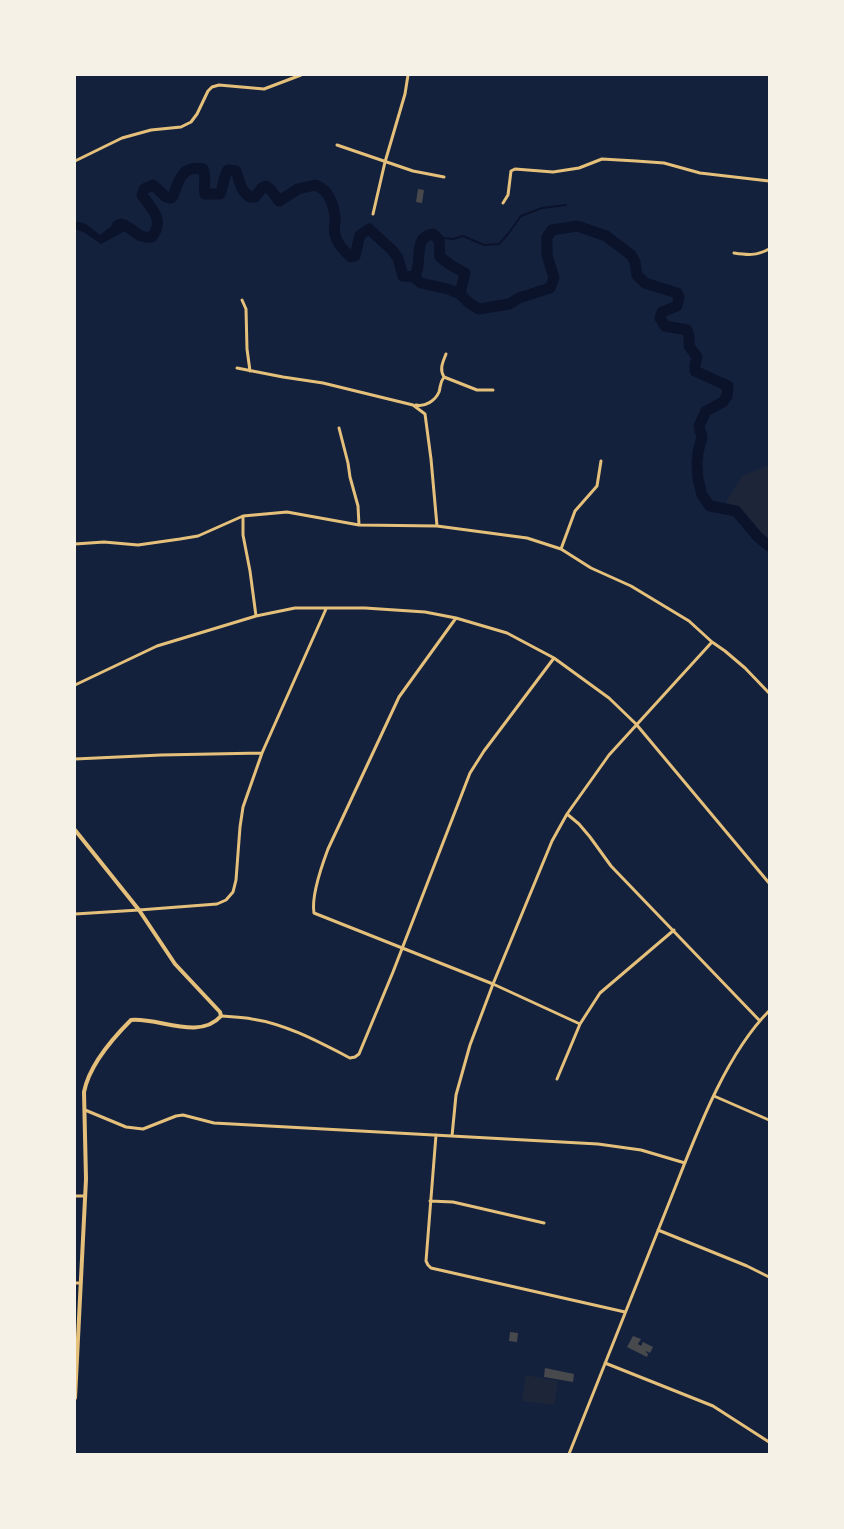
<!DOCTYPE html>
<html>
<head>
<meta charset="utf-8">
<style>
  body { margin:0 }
  #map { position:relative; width:844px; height:1529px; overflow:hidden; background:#14213d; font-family:"DejaVu Sans",sans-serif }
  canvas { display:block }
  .frame { position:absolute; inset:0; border:76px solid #f6f1e7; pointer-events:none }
</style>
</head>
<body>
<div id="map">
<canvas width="844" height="1529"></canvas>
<div class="frame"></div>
</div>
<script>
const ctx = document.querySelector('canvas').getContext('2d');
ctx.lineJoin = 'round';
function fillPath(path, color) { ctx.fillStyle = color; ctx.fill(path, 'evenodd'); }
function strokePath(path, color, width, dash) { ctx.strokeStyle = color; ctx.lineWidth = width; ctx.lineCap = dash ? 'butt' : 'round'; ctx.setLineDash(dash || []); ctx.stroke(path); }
fillPath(new Path2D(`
  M769,465V553L726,502L742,476Z
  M526,1375L558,1381L554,1405L522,1401Z`), '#1d2539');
fillPath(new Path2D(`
  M127,220L131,226L130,234L125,231L101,244L85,233L75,229V221L86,224L100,235L114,224Z`), '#0b132b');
strokePath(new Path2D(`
  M439,240L444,238L453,239L463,236L484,245L499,244L508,234L521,216L542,208L566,205`), '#0b132b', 2);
strokePath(new Path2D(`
  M117,226L121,224C135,228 136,239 152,237C165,220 152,209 142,195L144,189L153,185L166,197L171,198L173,196C179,180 182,165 203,169C207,176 203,186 205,194H220C224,186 223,177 228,170L236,171C240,181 240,191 250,197H255L262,188L266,186L271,190L279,201L298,189L315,185C328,189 333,203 335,216C336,222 333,229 335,235C337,243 345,252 351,257L355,256L360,235L369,229L392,250L398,258L403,276L414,277C424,264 411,237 433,234L439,240L440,257L452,266L465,273L460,294L469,303L479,309L509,304L519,298L550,288L554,278L547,255V237L552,230L577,226L606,236L631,255L635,262L637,275L645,283L677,293L679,297L677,306L662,312L660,318L665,326L687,330L689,336V346L697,357L695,365V371L728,386L727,396L723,402L706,411L699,426L702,437L698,452L697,464L698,479L702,495L710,506L736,511L758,537L769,546
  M414,277L421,283L448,289L460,294`), '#0b132b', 11);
fillPath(new Path2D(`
  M418,189L424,190L422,203L416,202Z
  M510,1332L518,1333L517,1342L509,1341Z
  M633,1336L641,1339L638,1344L641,1346L643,1342L653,1347L650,1353L646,1351V1352L648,1354L647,1357L627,1347Z
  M545,1368L574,1374L573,1382L544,1377Z`), '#48494c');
strokePath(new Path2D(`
  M337,145L413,171L444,177
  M75,161L122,138L151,130L181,127L191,122L197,114L208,91L212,87L219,85L264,89L301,75
  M503,203L508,195L511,171L515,169L553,172L579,168L602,159L636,161L664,163L700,173L769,181
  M373,214L385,162L405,94L408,75
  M734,253C747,255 757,256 769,249
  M242,300L246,309L247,349L250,371
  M237,368L283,377L323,383L413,405L425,414L431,459L437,526
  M444,377L477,390H493
  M416,405C425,407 435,401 439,392C441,386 439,384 444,377C439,369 443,362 446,354
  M339,428L348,463L350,477L358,506L359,525
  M75,544L104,542L138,545L180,539L198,536L243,516
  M561,549L575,511L597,486L601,461
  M256,616L250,571L243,535V516L287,512L359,525L437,526L527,538L561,549L591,568L631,586L689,621L712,642L725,651L745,668L769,693
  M456,618L399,697L328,849C322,865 311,896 314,913L493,984L580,1024
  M75,685L157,646L256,616L295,608H365L425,612L456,618L507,633L554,658L609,698L636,724L769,883
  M75,759L161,755L262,753
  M567,814L579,824L590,837L611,866L759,1020
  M75,914L139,910L217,904L226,900L233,892L236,880L240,827L243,807L262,753L326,609
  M221,1016C231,1017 242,1017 252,1019C286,1024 319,1042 350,1058L355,1057L359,1054L393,972L470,773L484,751L554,658
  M557,1079L580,1024L600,993L674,930
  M714,1096L769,1120
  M85,1110L126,1127L143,1129L176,1116L183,1115L214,1123L598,1144L641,1150L685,1163
  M436,1135L426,1261L428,1265L431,1268L625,1312
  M452,1136L456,1095L470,1045L493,984L552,841L567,814L609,755L712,642
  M75,1196H85
  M430,1201L453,1202L544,1223
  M658,1230L747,1266L769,1277
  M75,1283H80
  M605,1363L713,1406L769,1442
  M569,1454C601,1372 634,1290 667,1208C692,1146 722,1058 769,1011`), '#e5c07b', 3);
strokePath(new Path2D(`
  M75,830L139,910L175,964L220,1012L221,1016C199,1041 158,1017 131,1020C113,1038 89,1066 84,1092L86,1179L75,1398`), '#e5c07b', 4);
</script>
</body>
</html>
